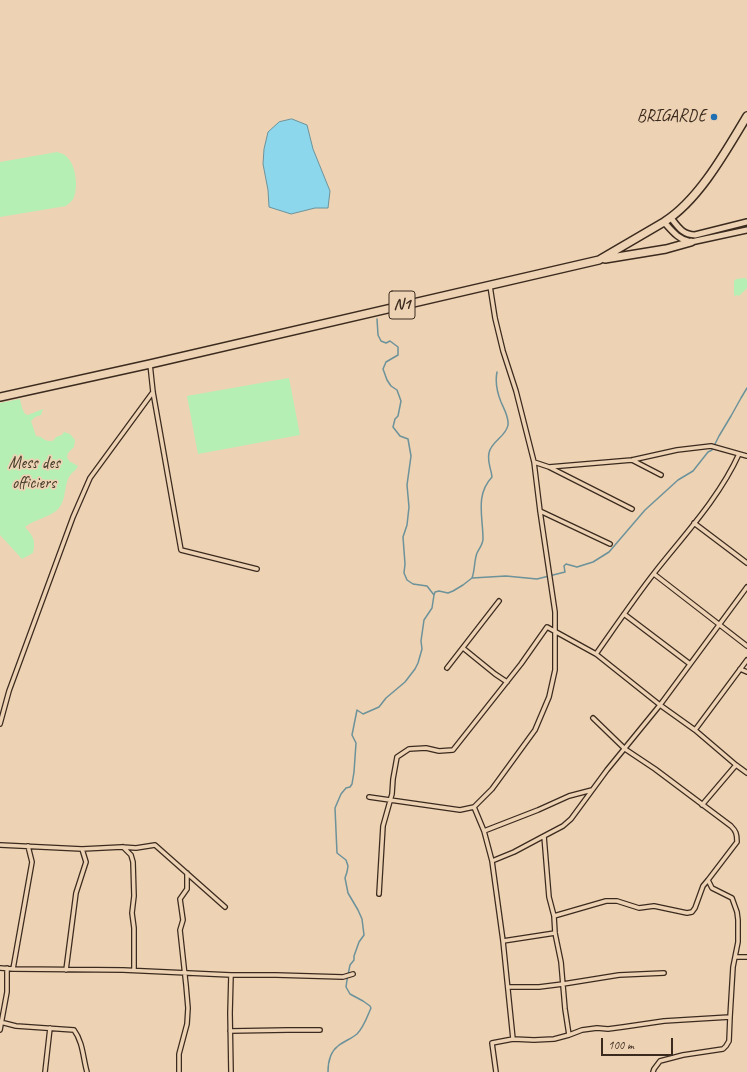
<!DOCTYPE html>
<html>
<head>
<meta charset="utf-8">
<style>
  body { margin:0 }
  #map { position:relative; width:747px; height:1072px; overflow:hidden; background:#edd2b4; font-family:Caveat,sans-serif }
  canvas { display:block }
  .scale { position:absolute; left:601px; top:1038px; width:72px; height:18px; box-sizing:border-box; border:2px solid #3b2a1e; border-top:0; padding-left:5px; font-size:12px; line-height:14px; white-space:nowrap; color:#3b2a1e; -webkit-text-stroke:3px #edd2b4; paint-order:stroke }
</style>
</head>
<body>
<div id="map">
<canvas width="747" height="1072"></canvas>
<div class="scale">100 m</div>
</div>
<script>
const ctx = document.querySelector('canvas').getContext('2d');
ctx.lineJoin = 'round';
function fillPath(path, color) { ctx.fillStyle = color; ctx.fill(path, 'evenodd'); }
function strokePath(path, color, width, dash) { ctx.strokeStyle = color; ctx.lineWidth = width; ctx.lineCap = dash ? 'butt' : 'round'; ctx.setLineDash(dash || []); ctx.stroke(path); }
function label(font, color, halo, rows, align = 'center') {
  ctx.font = font + ' Caveat,sans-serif'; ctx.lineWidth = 3.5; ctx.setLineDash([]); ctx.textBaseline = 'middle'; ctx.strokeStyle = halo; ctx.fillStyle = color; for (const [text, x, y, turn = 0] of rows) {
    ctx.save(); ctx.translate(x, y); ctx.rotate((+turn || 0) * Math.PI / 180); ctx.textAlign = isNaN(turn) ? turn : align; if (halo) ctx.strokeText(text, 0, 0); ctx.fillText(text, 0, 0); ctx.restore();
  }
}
fillPath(new Path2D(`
  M57,152C59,153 61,153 63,154C75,160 79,185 74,197C73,201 69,203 66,206L0,217V162Z
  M747,225V227C736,230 698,242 689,240C684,239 678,234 676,231L677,230C682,235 685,237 693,238Z
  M745,278L747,280V288L739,296L737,295L734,296V281L736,279Z
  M289,378L300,435L198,454L187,396Z
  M20,399L22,408L25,414L28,415L43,409L41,415L35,417L31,421L36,436L41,437L45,440L48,441H53L56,437L62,435L64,432L70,434L75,440L74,447L68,453L67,457L69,461L78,466C76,471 70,473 68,479C64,489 66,503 56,511C46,518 34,520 25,527C33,536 36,540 33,553L22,559L0,535V403Z`), '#b5efb3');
const water = new Path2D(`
  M292,119L307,125L313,149L330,191L328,208H315L291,214L269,207L268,190L263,164L264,149L268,132L279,122Z`);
fillPath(water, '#8cd7ec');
strokePath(water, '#6c929a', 1);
strokePath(new Path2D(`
  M472,578C475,570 474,561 477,553C479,549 483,544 483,539C483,517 475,495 492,477C491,467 487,463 489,453C491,441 506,437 508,425C509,417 504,409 501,402C497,392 495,382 497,372
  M434,595L435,592L439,591L448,593L453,591L463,585L472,578L506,576L537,579L565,572L564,566L566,564L577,567L593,562L609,552L645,510L678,480L693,471L708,452L712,450L719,436L731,416L741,398L747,388
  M328,1072C328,1063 330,1052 338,1046C344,1041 351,1039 357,1034C364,1027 367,1017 371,1008L370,1006L363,1001L350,994L346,987L347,980L350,965L354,960V956L359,942L364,935L362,919L358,910L348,893L345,878L347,872L348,866L346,860L337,853L335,808L341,794L346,788L350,787L352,784L354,772L356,743L352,735L357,710L363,714L379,707L386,698L405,682L415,669L418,663L422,649L421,641L424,620L432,608L434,595L427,586L413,584L407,580L404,573L405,564L403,537L407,525L409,507L407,485L411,456L408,439L400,436L393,427L395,419L398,416L401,401L397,390L391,386L387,380L383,369L386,362L398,355V347L390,341L386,343L381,341L378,335L377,319`), '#6c929a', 1.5);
const street = new Path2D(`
  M150,364L153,392L181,550L257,569
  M632,460L661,475
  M534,462L549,467L632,509
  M549,467L632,460L677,450L711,446L747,456
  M540,511L610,544
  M694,523L747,563
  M654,574L747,646
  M624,614L690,664
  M463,648L495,674L507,682
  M596,654C615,627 634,599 655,572C685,534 719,498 739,454
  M747,660L695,730L736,765L747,773
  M447,668L499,601
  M740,669L747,672
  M0,724L9,691L73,517L90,478L153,392
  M369,797L460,810L474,807L492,789L535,730L549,697L555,670V612L540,511L534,462L516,391L503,351L495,318L490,286
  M702,805L736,765
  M474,807L484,831L492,861L503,941L513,1039
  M484,831L538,810L569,796L592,790
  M544,836L549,897L554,916L555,933L561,962L565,1009L569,1035
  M0,845L82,849L122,847L136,848L155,845L225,907
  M123,847L131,855L133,862L134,896L132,913L134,928V970
  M492,861L514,852L544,836L563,826L571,819L607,770L660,705L747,587
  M379,894L383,826L392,794L393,779L397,757L409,749L426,748L439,751L453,750L521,664L547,627L596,654L660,705L695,730
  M554,916L606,901H617L639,908L654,906L687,913L692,912L695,908L703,886L708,880L737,842C737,834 736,831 731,826L655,769L625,749L593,718
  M503,941L555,933
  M736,957H747
  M0,968L13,969L123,970L231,975H276L343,977L353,974
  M13,969L32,862L28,846
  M66,970L76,893L86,862L82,849
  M508,987H539L563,984L619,975L664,973
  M0,1022L16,1026L74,1030C83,1042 83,1058 87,1072
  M0,1030L7,992V968
  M230,1031L288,1030H320
  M45,1072L50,1028
  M179,1072V1054L187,1024L188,1008L186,985L180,930L183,920L180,899L187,889V873
  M231,1072L230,1013L231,975
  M496,1072L492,1043L513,1039L534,1040L554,1039L569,1035L582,1030L597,1028L608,1029L623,1027L664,1021L730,1017
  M653,1072L654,1069L660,1061L683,1055L723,1049L726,1046L729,1041L730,1017L733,967L738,942V920L737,912L732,898L712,888L708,880`);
const secondary = new Path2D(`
  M671,218C678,227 683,235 695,235L747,222
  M664,222C673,232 678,239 691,242L747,230`);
const highway = new Path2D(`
  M605,259L666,249L691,242
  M0,397L150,364L599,260L664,222C699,200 726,151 747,116`);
strokePath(street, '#3b2a1e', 6);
strokePath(secondary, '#3b2a1e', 8);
strokePath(highway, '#3b2a1e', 10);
strokePath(street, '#edd2b4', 3.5);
strokePath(secondary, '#edd2b4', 5);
strokePath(highway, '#edd2b4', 7);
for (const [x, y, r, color] of [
  [714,117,4,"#1f6fb2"]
]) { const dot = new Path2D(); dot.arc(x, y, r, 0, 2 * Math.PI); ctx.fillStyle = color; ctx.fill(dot); strokePath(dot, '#edd2b4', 1.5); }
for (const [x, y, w] of [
  [402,305,26]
]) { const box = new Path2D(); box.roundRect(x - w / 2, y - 14, w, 28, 3); ctx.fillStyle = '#edd2b4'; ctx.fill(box); strokePath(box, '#3b2a1e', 1); }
label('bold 16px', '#3b2a1e', null, [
  ["N1",402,305]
]);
label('17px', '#3b2a1e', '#edd2b4', [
  ["BRIGARDE",706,117]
], 'right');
label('17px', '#473e2d', '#edd2b4', [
  ["Mess des",34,464],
  ["officiers",34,484]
]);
</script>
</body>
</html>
